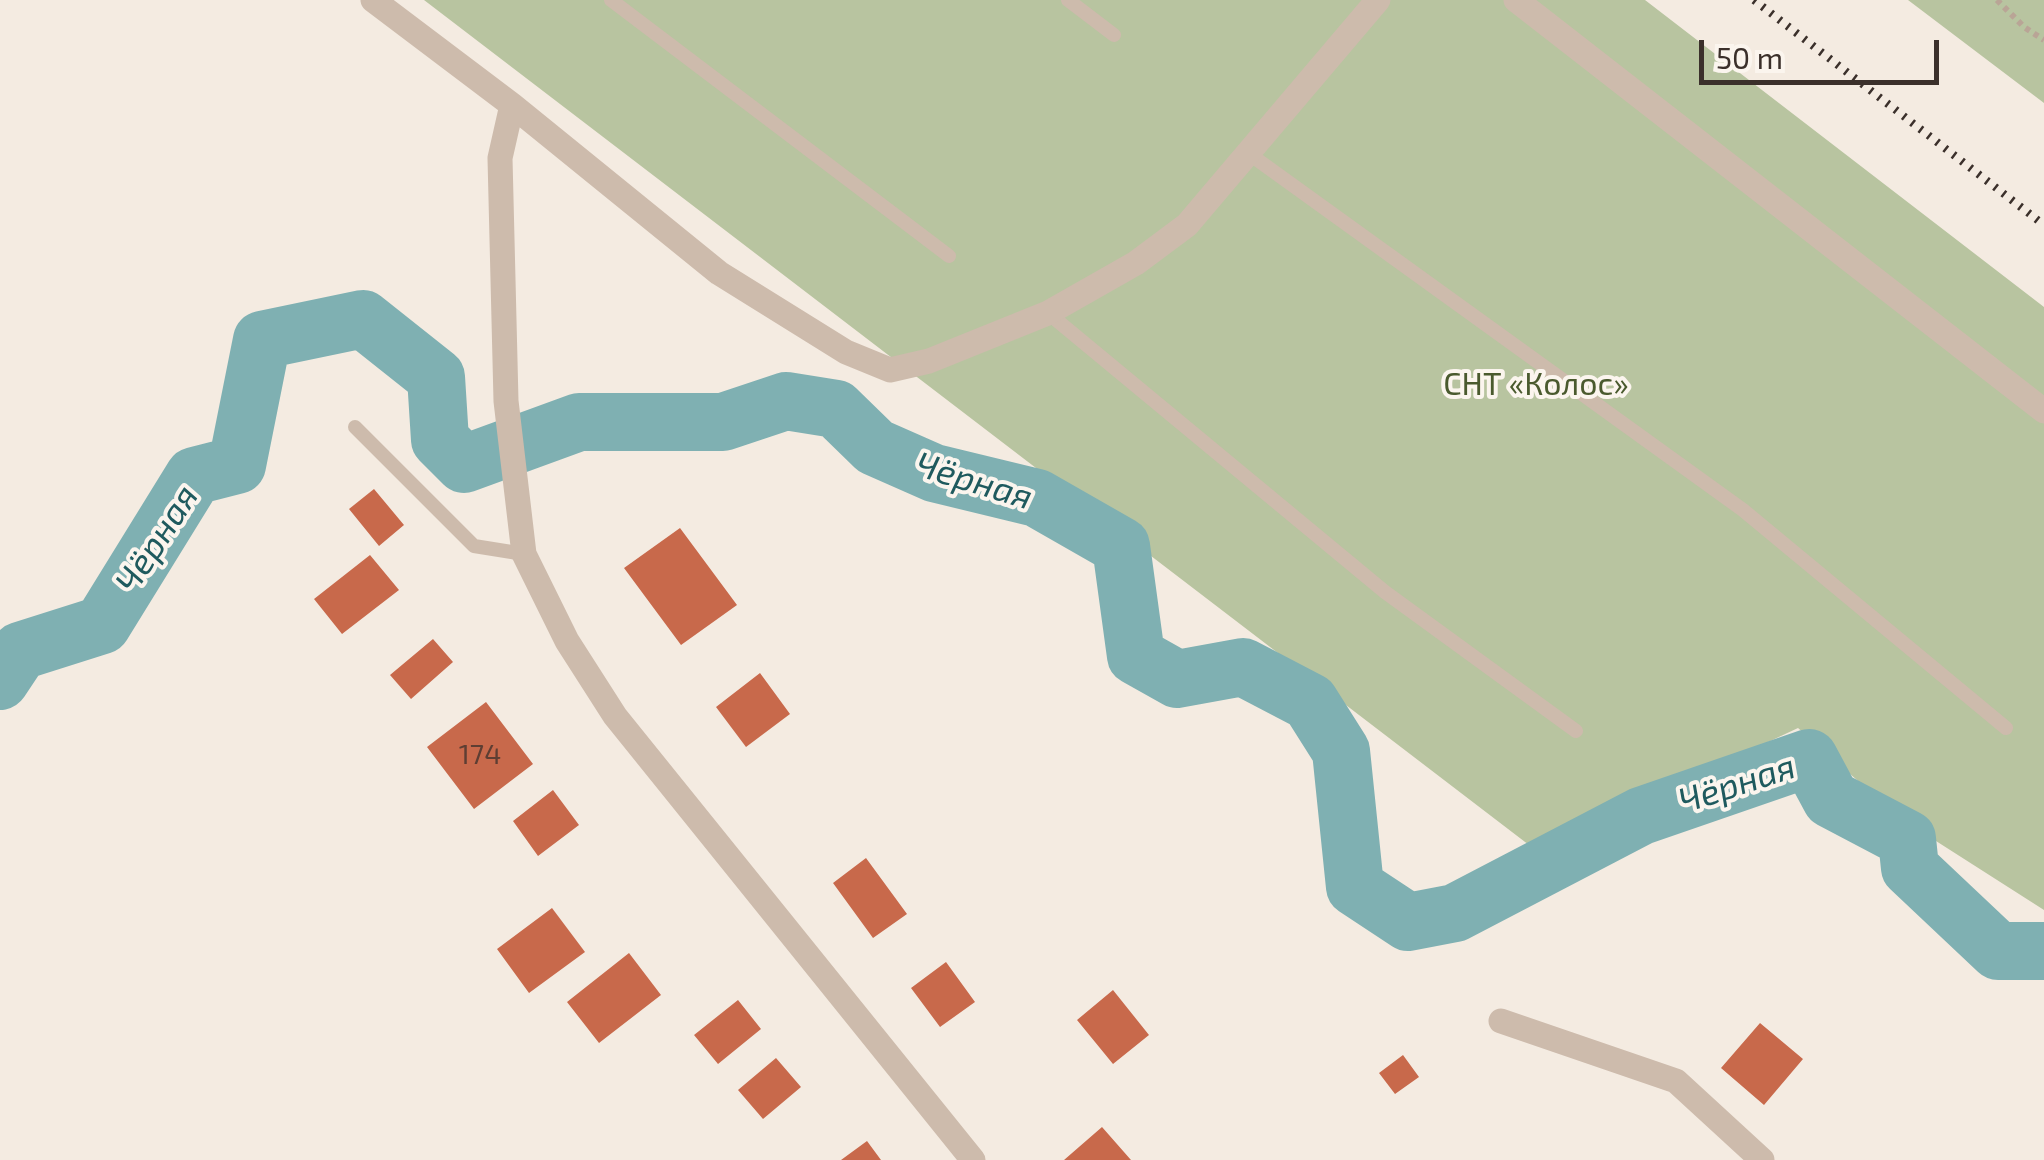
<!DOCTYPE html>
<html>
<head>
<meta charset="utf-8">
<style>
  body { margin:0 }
  #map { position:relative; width:2044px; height:1160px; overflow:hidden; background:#f4ebe1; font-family:"Exo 2",sans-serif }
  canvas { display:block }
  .scale { position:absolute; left:1699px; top:40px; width:240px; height:45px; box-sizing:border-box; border:5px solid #3b302b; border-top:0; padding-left:12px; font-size:30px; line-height:35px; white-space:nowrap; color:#3b302b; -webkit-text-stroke:8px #fbf5ee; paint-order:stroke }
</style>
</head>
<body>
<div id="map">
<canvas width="2044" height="1160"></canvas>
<div class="scale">50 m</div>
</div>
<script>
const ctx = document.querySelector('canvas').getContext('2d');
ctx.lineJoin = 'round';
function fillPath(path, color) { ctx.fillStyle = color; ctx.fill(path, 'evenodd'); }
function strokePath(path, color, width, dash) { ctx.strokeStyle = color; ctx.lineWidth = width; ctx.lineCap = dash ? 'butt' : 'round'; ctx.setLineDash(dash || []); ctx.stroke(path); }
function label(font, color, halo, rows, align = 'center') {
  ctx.font = font + ' "Exo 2",sans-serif'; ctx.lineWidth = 8; ctx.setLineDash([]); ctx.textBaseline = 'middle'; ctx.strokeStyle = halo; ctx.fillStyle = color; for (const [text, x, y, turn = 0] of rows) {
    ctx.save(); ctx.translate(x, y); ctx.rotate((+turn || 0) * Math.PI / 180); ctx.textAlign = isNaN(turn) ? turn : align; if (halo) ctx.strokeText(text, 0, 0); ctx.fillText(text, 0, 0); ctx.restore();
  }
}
fillPath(new Path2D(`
  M424,0H1645L2044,307V910L1900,818L1798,728L1604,819L1529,845Z
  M1908,0H2044V103Z`), '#b8c4a0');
strokePath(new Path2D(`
  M0,681L20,651L102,625L194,476L237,465L262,340L363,319L436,377L440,440L464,464L579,422H723L786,401L836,409L875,447L934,473L1037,498L1121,546L1136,656L1177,679L1243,667L1310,702L1341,751L1355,887L1408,922L1455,913L1641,816L1809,758L1831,799L1907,839L1910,868L1998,951H2044`), '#7fb0b2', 58);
fillPath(new Path2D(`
  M374,489L404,525L379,546L349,509Z
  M680,528L737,605L681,645L624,568Z
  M370,555L399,590L342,634L314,599Z
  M433,639L453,662L411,699L390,675Z
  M760,673L790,714L746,747L716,707Z
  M486,702L533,764L474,809L427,747Z
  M553,790L579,825L538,856L513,821Z
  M866,858L907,914L873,938L833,883Z
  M552,908L585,952L529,993L497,949Z
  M629,953L661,995L599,1043L567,1002Z
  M946,962L975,1002L940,1027L911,988Z
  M1113,990L1149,1035L1113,1064L1077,1020Z
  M738,1000L761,1029L718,1064L694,1035Z
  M1760,1023L1803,1059L1764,1105L1721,1068Z
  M1403,1055L1419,1077L1395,1094L1379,1073Z
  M776,1058L801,1087L763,1119L738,1090Z
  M1102,1127L1131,1160H1064Z
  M867,1141L881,1160H841Z`), '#c8694b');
strokePath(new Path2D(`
  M1997,0L2024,27L2044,40`), '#b9a596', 6, [5, 5]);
strokePath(new Path2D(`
  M611,0L949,256
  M1068,0L1114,35
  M1248,153L1743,510L2006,728
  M1048,313L1385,592L1576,731
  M355,427L474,546L524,554`), '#cdbbac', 14);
strokePath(new Path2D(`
  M373,0L512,105L500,158L506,401L524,554L567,641L615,716L973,1160
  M1516,0L2044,411
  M512,105L719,273L846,352L890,370L929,361L1048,313L1136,263L1187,225L1378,0
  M1501,1021L1676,1081L1762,1160`), '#cdbbac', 25);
strokePath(new Path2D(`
  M1754,0L2044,225`), '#3b302b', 8, [2.5, 8]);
label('28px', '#5e3e33', null, [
  ["174",480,755]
]);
label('32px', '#4a5a2e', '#fbf5ee', [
  ["СНТ «Колос»",1536,384]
]);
label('italic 35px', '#1f5a5e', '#fbf5ee', [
  ["Чёрная",974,481,17],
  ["Чёрная",157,539,-57],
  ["Чёрная",1737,784,-18]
]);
</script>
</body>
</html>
